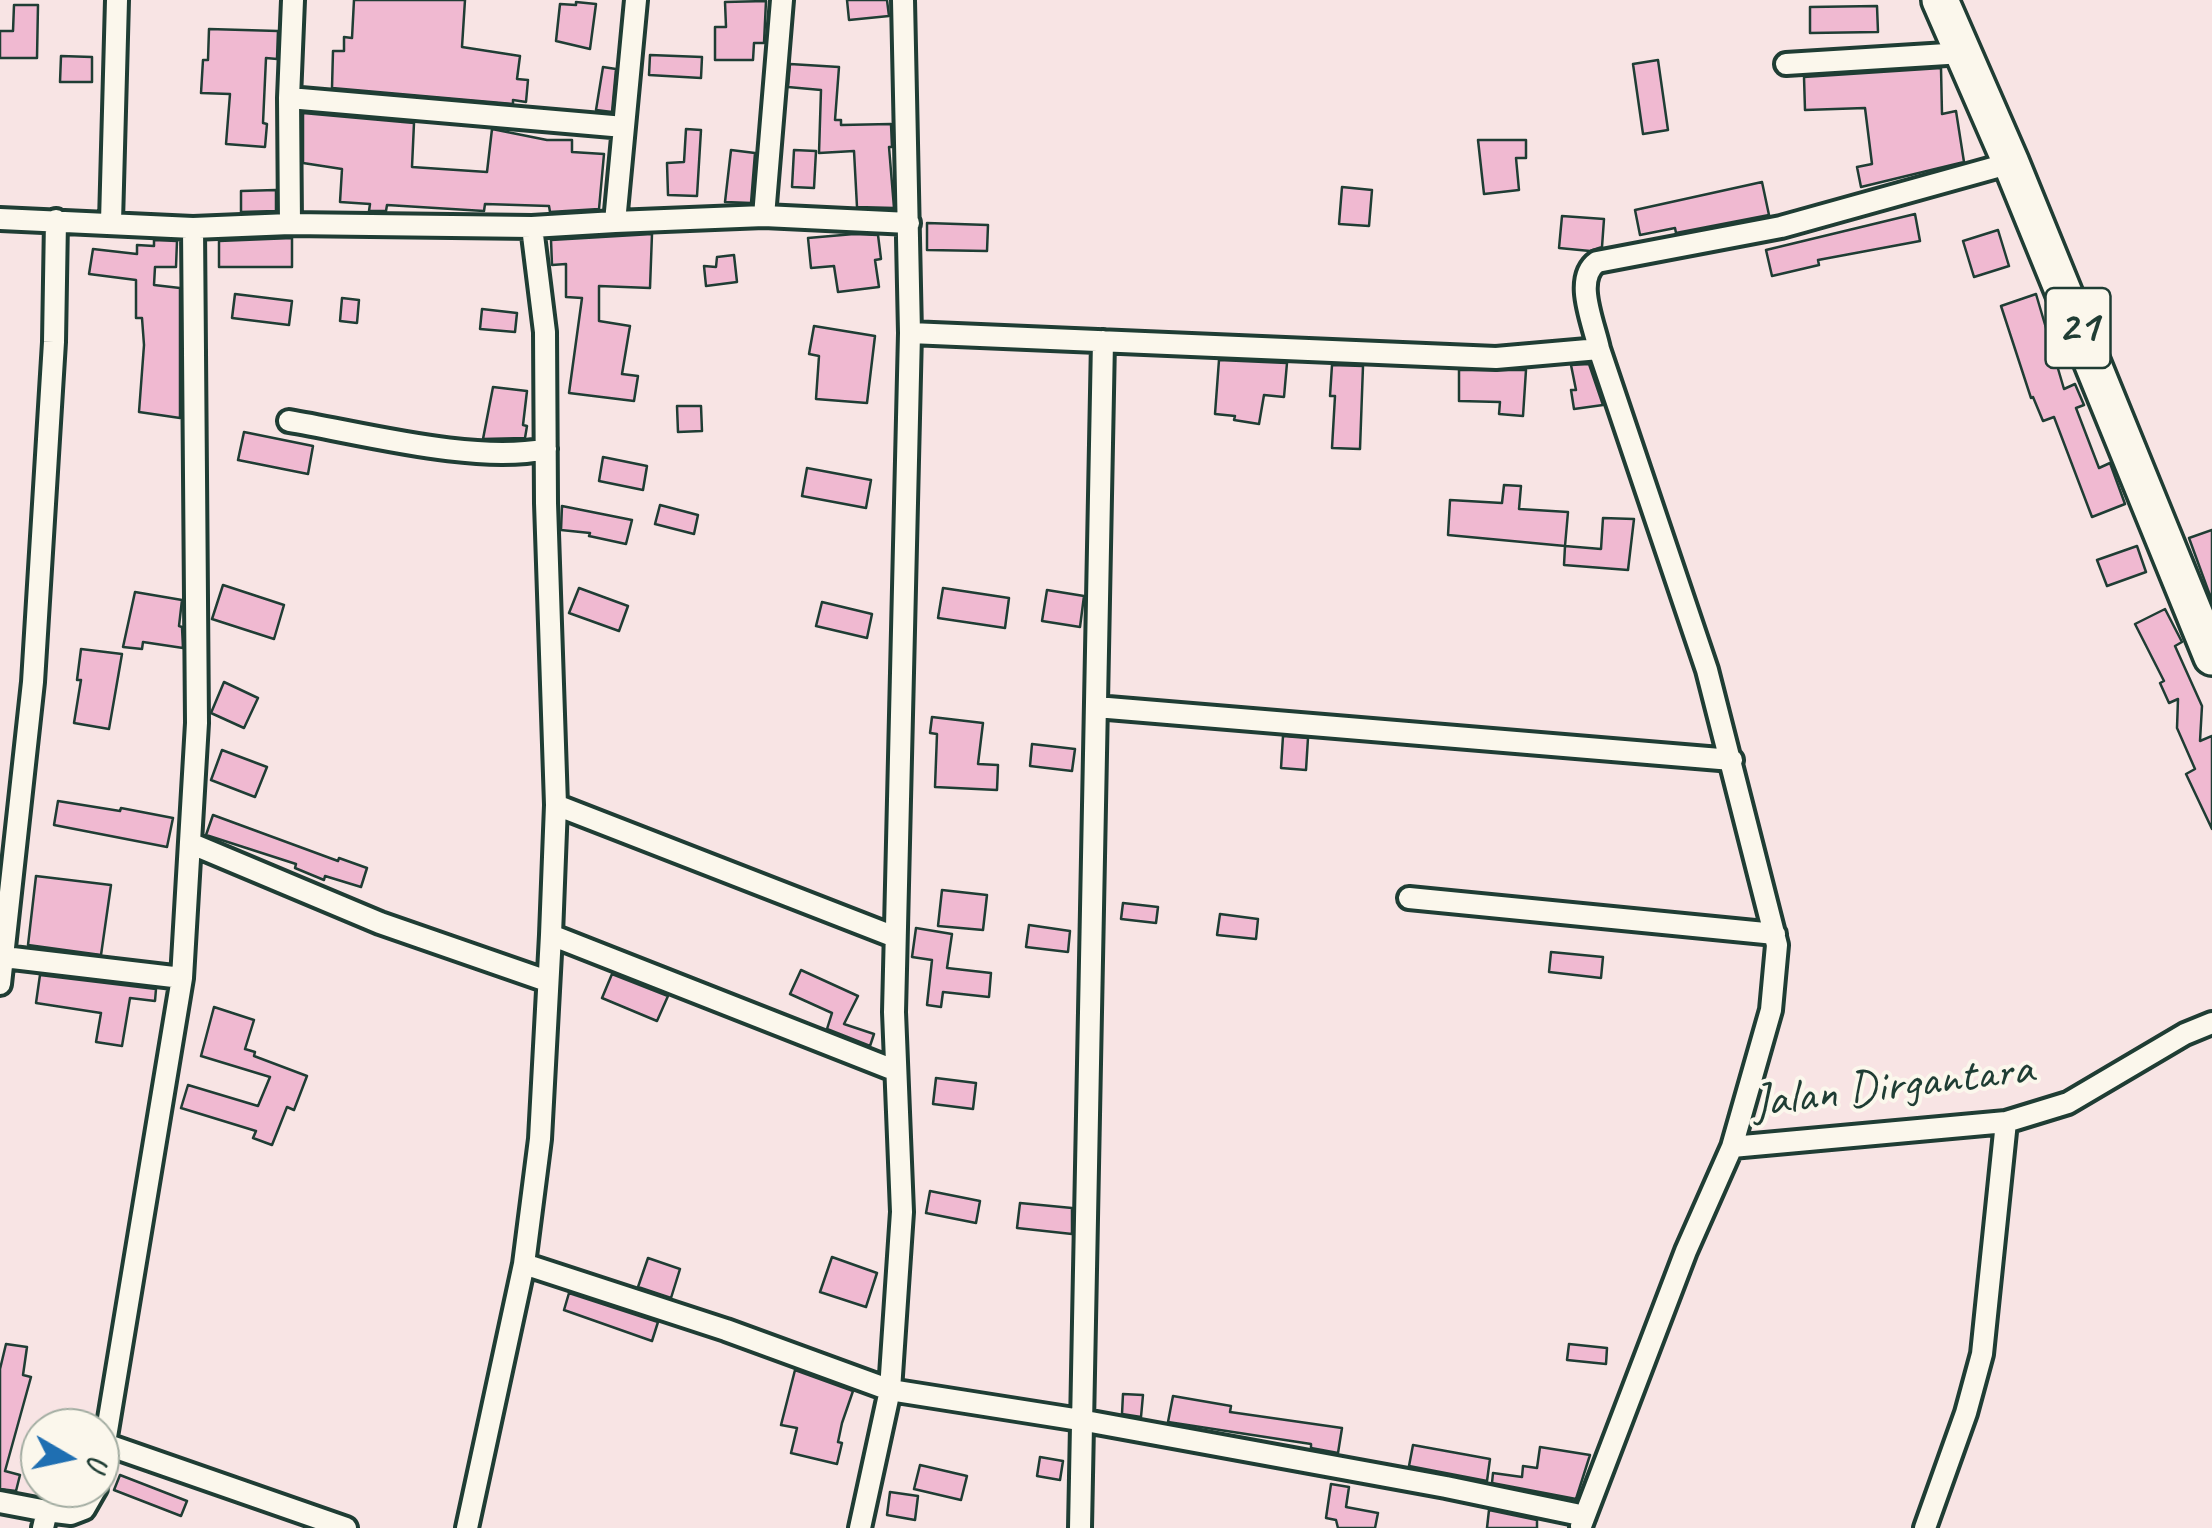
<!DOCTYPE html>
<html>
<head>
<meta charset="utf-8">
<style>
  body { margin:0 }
  #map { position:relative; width:2212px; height:1528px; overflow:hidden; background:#f8e4e4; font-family:Caveat,sans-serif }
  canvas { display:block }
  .north { position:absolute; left:20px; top:1408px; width:100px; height:100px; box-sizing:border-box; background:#fbf7ec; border:2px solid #a3ada2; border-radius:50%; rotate:99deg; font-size:28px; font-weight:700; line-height:40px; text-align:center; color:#1f3d34 }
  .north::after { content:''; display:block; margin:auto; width:35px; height:45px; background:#1f6fb2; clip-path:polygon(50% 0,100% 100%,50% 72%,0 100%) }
</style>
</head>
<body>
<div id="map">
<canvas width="2212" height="1528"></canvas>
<div class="north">U</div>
</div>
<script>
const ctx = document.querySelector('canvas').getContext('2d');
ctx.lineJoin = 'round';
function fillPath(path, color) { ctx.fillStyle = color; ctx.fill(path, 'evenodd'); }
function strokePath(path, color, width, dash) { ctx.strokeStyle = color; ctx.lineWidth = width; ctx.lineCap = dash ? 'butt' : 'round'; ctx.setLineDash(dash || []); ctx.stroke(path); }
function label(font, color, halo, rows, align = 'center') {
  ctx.font = font + ' Caveat,sans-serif'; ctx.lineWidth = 8; ctx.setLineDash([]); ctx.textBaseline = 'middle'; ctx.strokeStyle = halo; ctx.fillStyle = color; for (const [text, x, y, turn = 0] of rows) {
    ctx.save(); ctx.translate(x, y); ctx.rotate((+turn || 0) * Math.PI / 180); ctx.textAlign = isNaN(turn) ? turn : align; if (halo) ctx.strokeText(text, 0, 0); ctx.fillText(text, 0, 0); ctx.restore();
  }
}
const building = new Path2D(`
  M354,0H465L462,47L520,56L517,79L528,80L526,102L513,100V104L332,88L333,51H344V37L352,38Z
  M847,0H887L889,16L849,20Z
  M766,1L764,43H754L753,60H715V27H726L725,2Z
  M576,2L596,4L590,49L556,41L560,4L576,5Z
  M14,5H38L37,58H0V31H13Z
  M1877,6L1878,32L1810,33V7Z
  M209,29L278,31L277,59L266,58L263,123L267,124L265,147L226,144L230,94L201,93L203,60H208Z
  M650,55L702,57L701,78L649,75Z
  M61,56L92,57V82H60Z
  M1658,60L1668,130L1643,134L1633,64Z
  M790,64L839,67L835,120H841V125L891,124L892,147H889L894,208L857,207L854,151L819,153L821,90L788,87Z
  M603,67L616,69L612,112L596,110Z
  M1941,68L1942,114L1956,111L1964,162L1861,187L1857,167L1872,164L1865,108L1805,110L1804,77Z
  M303,113L414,123L412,167L487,172L492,129L547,140H572V152L604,154L599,209L550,212L549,206L485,204L484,211L387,205L386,211H369L370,204L340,202L342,169L303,163Z
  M686,129L701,130L697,196L668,195L667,163L684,162Z
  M1478,140H1526V158H1516L1519,190L1484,194Z
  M731,150L755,153L751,203L725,202Z
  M794,150L816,151L814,188L792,187Z
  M1762,182L1769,215L1676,233L1675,228L1640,235L1635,210Z
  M1342,187L1372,190L1369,226L1339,224Z
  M276,190V211L241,212V191Z
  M1915,214L1920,241L1818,260L1819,265L1772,276L1766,250Z
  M1562,216L1604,219L1602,247L1590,251L1559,248Z
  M927,223L988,225L987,251L927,250Z
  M1998,230L2009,266L1974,277L1963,241Z
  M652,234L650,288L599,286V321L630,326L622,374L638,376L634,401L569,393L582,298L566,297V264L552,265L551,240Z
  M854,234L878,235L881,259L875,260L879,287L838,292L834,266L811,268L808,238Z
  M292,238V267H219V241Z
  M154,240L177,241L176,267H155L154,285L180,288V418L139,412L144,345L142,318H136V280L89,274L93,249L137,254V245L154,246Z
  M734,255L737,282L706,286L704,266L716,267L717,257Z
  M235,294L292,301L289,325L232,318Z
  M2036,294L2064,389L2075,384L2084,405L2076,408L2099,468L2110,463L2125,504L2092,517L2054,417L2043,421L2033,397L2031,398L2001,306Z
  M342,298L359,300L357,323L340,321Z
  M482,309L517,313L515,332L480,329Z
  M814,326L875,336L867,403L816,399L819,356L809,354Z
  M1219,360L1287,363L1284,397L1264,395L1259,424L1234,420L1235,416L1215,414Z
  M1589,364L1603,405L1574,409L1571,390H1576L1571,365Z
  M1332,365L1363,366L1360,449L1332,448L1335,396H1330Z
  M1459,370H1526L1523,416L1499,414L1500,402L1459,401Z
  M493,387L527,391L523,425L527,426L525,438L483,439Z
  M677,406H701L702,431L678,432Z
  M244,432L313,446L308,474L238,460Z
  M603,457L647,466L643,490L599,481Z
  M807,468L871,480L866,508L802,496Z
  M1504,485L1521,486L1519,509L1568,512L1565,546L1448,535L1450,500L1502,503Z
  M660,505L698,515L694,534L655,524Z
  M562,506L632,520L626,544L589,536L590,533L561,530Z
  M1603,518L1634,519L1628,570L1564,565L1565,546L1601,549Z
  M2212,530V601L2189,538Z
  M2137,546L2146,572L2107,586L2097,560Z
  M223,585L284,605L274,639L212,619Z
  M579,588L628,606L619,631L569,613Z
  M943,588L1009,598L1005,628L938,618Z
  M1047,590L1084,596L1080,627L1042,621Z
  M135,592L182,600L179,626L182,627L183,648L143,642L142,649L123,647Z
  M822,602L872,614L867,638L816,626Z
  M2165,609L2182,642L2175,646L2202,706L2200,741L2212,736V829L2186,774L2195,769L2177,728L2178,699L2169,703L2160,683L2164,681L2135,624Z
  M81,649L122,654L109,729L74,723L81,680H77Z
  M224,682L258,698L244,728L211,713Z
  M932,717L983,723L978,764L998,765L997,790L935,787L937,734L930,733Z
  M1283,736L1308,738L1306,770L1281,768Z
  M1032,744L1075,749L1072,771L1030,766Z
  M222,750L267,767L255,797L211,780Z
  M58,801L120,811L121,808L173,818L167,847L54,825Z
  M213,815L338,861L339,858L367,868L361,887L325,876L324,880L295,868L296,864L206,835Z
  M36,876L111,885L101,955L28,945Z
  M942,890L987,895L983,930L938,926Z
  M1123,903L1158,907L1156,923L1121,919Z
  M1220,914L1258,919L1256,939L1217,935Z
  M1029,925L1070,931L1068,952L1026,947Z
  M916,928L952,934L947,968L991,973L989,997L943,992L941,1007L927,1005L932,960L912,957Z
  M1551,952L1603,957L1601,978L1549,972Z
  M801,970L858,996L844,1024L874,1034L870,1046L827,1029L832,1013L790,994Z
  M612,974L668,996L657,1021L602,998Z
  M40,975L156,989L155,1001L130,998L122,1046L96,1042L101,1013L36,1003Z
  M214,1007L254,1020L245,1049L255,1052L254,1056L307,1076L294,1110L287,1107L272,1145L253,1138L256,1131L181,1108L188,1085L258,1106L270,1077L201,1056Z
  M936,1078L976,1083L973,1109L933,1104Z
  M930,1191L980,1201L976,1223L926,1213Z
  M1020,1203L1072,1208V1234L1017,1228Z
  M832,1257L877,1273L866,1307L820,1292Z
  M648,1258L680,1269L671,1298L638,1287Z
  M569,1293L658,1322L652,1341L564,1310Z
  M6,1344L27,1347L23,1375L31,1377L5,1471L20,1475L16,1491L0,1489V1369Z
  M1569,1344L1607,1348L1606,1364L1567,1360Z
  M795,1370L853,1391L842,1423L838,1442L842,1443L837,1464L791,1453L797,1428L781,1425Z
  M1123,1394L1143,1395L1141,1417L1122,1414Z
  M1173,1396L1231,1406L1230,1412L1342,1428L1338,1453L1311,1448V1444L1168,1422Z
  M1413,1445L1490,1459L1487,1481L1409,1466Z
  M1540,1447L1590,1455L1576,1499L1492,1483L1493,1473L1522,1477L1523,1466L1537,1468Z
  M1040,1457L1063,1461L1060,1480L1037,1476Z
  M920,1465L967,1476L961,1500L914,1489Z
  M120,1475L187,1501L181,1516L114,1490Z
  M1331,1484L1349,1487L1346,1507L1378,1513L1375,1528H1338L1336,1520L1326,1518Z
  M890,1492L918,1496L915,1520L887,1515Z
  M1489,1510L1537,1520V1528H1487Z`);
fillPath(building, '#f0b9d1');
strokePath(building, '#1f3d34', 2.5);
const street = new Path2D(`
  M293,0L289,98L624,127
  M1786,64L1963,53
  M289,98L290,224
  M764,216L782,0
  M0,219L193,228L290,224L532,227L615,222L636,0
  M111,222L117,0
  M615,222L764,216L909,223
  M910,333L1496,358L1599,349C1594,324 1573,279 1597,262L1781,227L2011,163
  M1599,349L1707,670L1777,945L1771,1010L1732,1147
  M289,421C361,433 476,464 546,449
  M1096,707L1732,760
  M556,805L895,937
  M192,844L380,923L547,981
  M1409,898L1775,934
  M551,935L894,1070
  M4,957L182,978
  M0,984L33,682L54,342L56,220
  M524,1264L726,1330L890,1390L1080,1420L1446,1487L1585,1516
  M105,1444L346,1528
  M100,1473L182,978L197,723L193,228
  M0,1502L47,1511
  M1581,1526L1686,1251L1732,1147L2006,1122L2068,1103L2185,1034L2212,1023
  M43,1528L47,1511L71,1514L84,1509L96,1488
  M467,1528L524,1264L540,1139L551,935L556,805L546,503L545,332L532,227
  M860,1528L890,1390L902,1212L894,1012L910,333L903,0
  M1080,1528L1103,341
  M1925,1528L1966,1413L1982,1354L2006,1122`);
const highway = new Path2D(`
  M1940,0L2011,163L2212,657`);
strokePath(street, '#1f3d34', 28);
strokePath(highway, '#1f3d34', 42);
strokePath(street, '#fbf7ec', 20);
strokePath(highway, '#fbf7ec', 35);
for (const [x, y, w] of [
  [2078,328,65]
]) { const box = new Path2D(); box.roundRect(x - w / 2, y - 40, w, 80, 8); ctx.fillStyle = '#fbf7ec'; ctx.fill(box); strokePath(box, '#1f3d34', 2.5); }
label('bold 45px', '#1f3d34', null, [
  ["21",2078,328]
]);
label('48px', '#1f3d34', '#fbf7ec', [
  ["Jalan Dirgantara",1893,1087,-7]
]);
</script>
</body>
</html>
